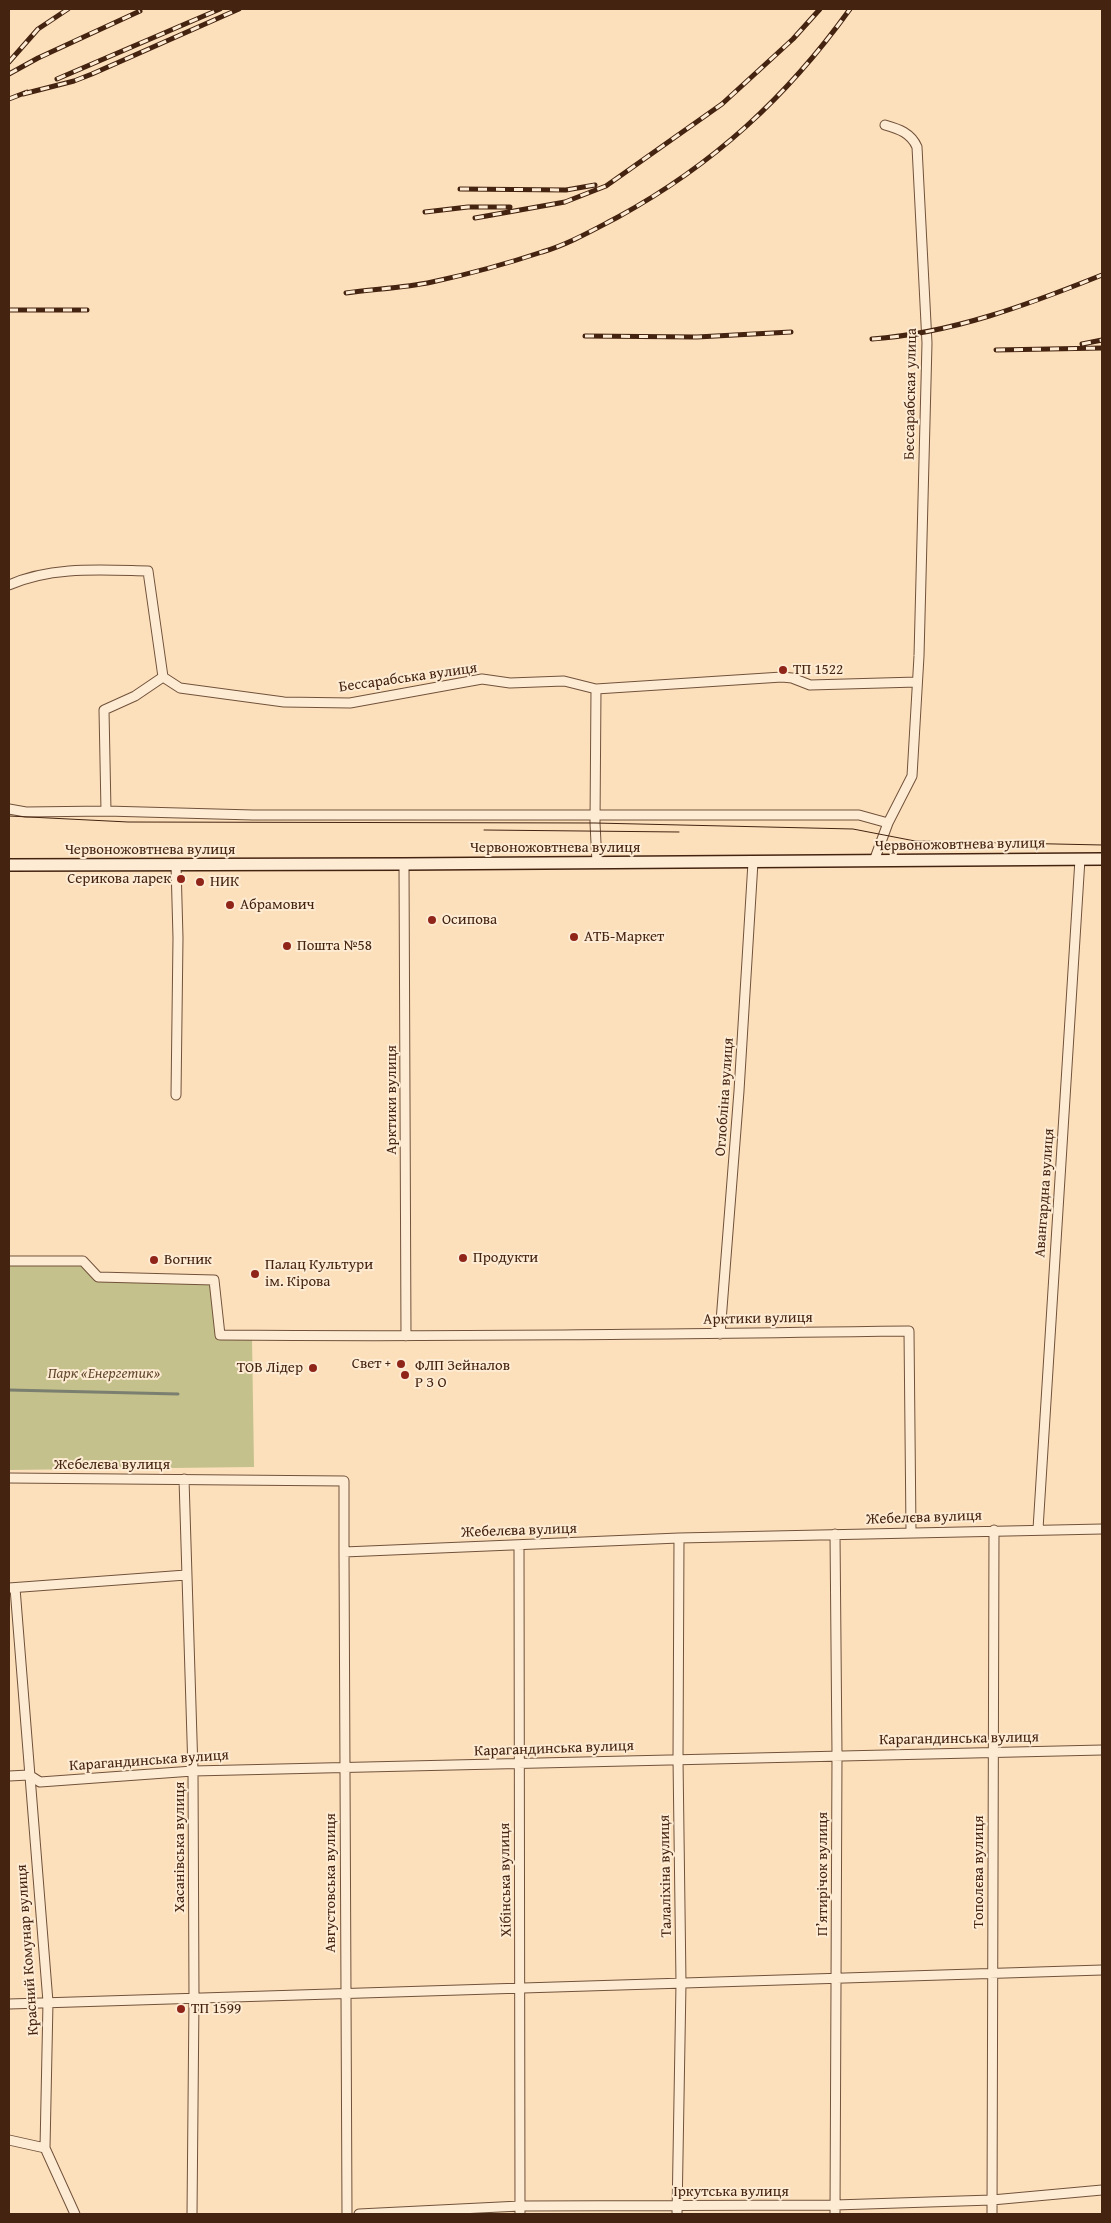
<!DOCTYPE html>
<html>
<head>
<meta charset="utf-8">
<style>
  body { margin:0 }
  #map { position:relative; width:1111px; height:2223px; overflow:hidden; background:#fce0bb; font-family:"Gentium Book Plus",serif }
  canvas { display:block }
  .frame { position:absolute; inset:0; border:10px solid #442310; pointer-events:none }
</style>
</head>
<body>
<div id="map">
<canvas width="1111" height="2223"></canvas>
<div class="frame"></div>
</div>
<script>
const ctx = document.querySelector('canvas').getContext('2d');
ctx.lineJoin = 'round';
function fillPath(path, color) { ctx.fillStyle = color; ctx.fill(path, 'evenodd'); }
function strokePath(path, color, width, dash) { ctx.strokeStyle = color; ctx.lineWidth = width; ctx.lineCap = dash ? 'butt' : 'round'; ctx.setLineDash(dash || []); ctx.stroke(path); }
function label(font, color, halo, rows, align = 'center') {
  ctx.font = font + ' "Gentium Book Plus",serif'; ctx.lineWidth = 4; ctx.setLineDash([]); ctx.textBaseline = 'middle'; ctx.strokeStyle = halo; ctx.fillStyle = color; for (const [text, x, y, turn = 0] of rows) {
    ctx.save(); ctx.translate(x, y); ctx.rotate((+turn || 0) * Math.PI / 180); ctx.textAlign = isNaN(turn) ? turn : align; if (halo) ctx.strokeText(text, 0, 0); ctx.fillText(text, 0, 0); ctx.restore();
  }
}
fillPath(new Path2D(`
  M9,1264H81L96,1279L212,1282L218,1337L252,1338L254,1467L9,1470Z`), '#c4c18c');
strokePath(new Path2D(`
  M9,1390L178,1394`), '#7b7f70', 3);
const street = new Path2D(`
  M9,585C52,566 101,570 148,571L163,677
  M596,689L782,677L792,678L810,685L917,682
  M9,809L26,812L106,811L253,815H859L888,823
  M106,811L104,710L135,696L163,677L180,688L284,702L350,703L482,679L510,683L564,681L596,689L595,823L597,863
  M874,861L888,823L912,776L919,656L927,343L917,147C911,133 899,129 885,125
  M404,864L406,1336
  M176,1095L178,938L176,865
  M9,1261H83L98,1277L214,1280L220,1335C449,1337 679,1334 909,1331L911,1532
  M720,1334L739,1091L753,862
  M9,1478L344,1481V1552L679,1538L1102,1529
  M184,1479L193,1771L194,1998L192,2214
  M1038,1529L1080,859
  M835,1534L837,1755L835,2214
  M519,1545L520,2214
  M344,1552L347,2214
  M9,1588L186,1575
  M15,1588L48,2002L45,2148L75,2214
  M9,1776L29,1775L40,1782L193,1771L1102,1750
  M9,2004L1102,1970
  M9,2140L45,2148
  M359,2214L520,2206L835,2205L992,2200L1102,2190
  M677,2214L681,1983L678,1759L679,1538
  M992,2214L994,1530`);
const secondary = new Path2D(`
  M9,865L404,864L1102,859`);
strokePath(street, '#72523b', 11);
strokePath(secondary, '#442310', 14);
strokePath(street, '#fdebd3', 9);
strokePath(secondary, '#fdebd3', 11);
strokePath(new Path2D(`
  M9,816L128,822L595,823L853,829L915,841L1102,845
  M484,830L679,832`), '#442310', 1);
const rail = new Path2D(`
  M9,62L38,29L68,9
  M9,74L38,58L140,11
  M57,79L220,9
  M23,94L74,81L92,74L239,9
  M9,99L27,92
  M460,189L566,190L595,185
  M425,212L468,207H510
  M475,218L565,202L606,186L722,104L793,39L820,9
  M346,293C374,289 404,288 432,282C469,274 506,264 542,252C569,244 593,230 618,217C713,165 787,97 850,9
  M9,310H87
  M585,336L697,337L791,332
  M872,339C953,333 1027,305 1102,275
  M1082,344L1102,340
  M996,350L1102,348`);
strokePath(rail, '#442310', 5);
strokePath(rail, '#fdebd3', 3, [9]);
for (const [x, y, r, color] of [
  [783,670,5,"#8f2418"],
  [181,879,5,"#8f2418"],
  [200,882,5,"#8f2418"],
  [230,905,5,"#8f2418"],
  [432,920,5,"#8f2418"],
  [574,937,5,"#8f2418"],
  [287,946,5,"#8f2418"],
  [463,1258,5,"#8f2418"],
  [154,1260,5,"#8f2418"],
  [255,1274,5,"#8f2418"],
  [401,1364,5,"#8f2418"],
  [313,1368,5,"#8f2418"],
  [405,1375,5,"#8f2418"],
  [181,2009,5,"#8f2418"]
]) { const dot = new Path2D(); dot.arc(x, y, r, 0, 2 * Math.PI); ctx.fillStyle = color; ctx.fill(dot); strokePath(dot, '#fdebd3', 2); }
label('15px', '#442310', '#fdebd3', [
  ["Бессарабская улица",911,394,-89],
  ["Бессарабська вулиця",408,678,-8],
  ["Червоножовтнева вулиця",960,845,-1],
  ["Червоножовтнева вулиця",555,848],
  ["Червоножовтнева вулиця",150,850],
  ["Оглобліна вулиця",725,1097,-86],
  ["Арктики вулиця",392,1100,-90],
  ["Авангардна вулиця",1045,1193,-86],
  ["Арктики вулиця",758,1319,-1],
  ["Жебелєва вулиця",112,1465],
  ["Жебелєва вулиця",924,1518,-2],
  ["Жебелєва вулиця",519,1531,-2],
  ["Карагандинська вулиця",959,1739,-1],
  ["Карагандинська вулиця",554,1749,-2],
  ["Карагандинська вулиця",149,1761,-4],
  ["Хасанівська вулиця",180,1847,-90],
  ["Тополєва вулиця",979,1872,-90],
  ["П’ятирічок вулиця",823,1874,-90],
  ["Талаліхіна вулиця",666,1876,-91],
  ["Хібінська вулиця",506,1880,-91],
  ["Августовська вулиця",331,1883,-90],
  ["Красний Комунар вулиця",28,1950,-94],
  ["Іркутська вулиця",731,2192]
]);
label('15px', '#442310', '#fdebd3', [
  ["ТП 1522",793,670],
  ["Серикова ларек",171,879,"right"],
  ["НИК",210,882],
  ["Абрамович",240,905],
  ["Осипова",442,920],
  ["АТБ-Маркет",584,937],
  ["Пошта №58",297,946],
  ["Продукти",473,1258],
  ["Вогник",164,1260],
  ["Палац Культури",265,1265],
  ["ім. Кірова",265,1282],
  ["Свет +",391,1364,"right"],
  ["ФЛП Зейналов",415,1366],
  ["Р З О",415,1383],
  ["ТОВ Лідер",303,1368,"right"],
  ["ТП 1599",191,2009]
], 'left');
label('italic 15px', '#644a2f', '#fdebd3', [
  ["Парк «Енергетик»",104,1374]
]);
</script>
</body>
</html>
